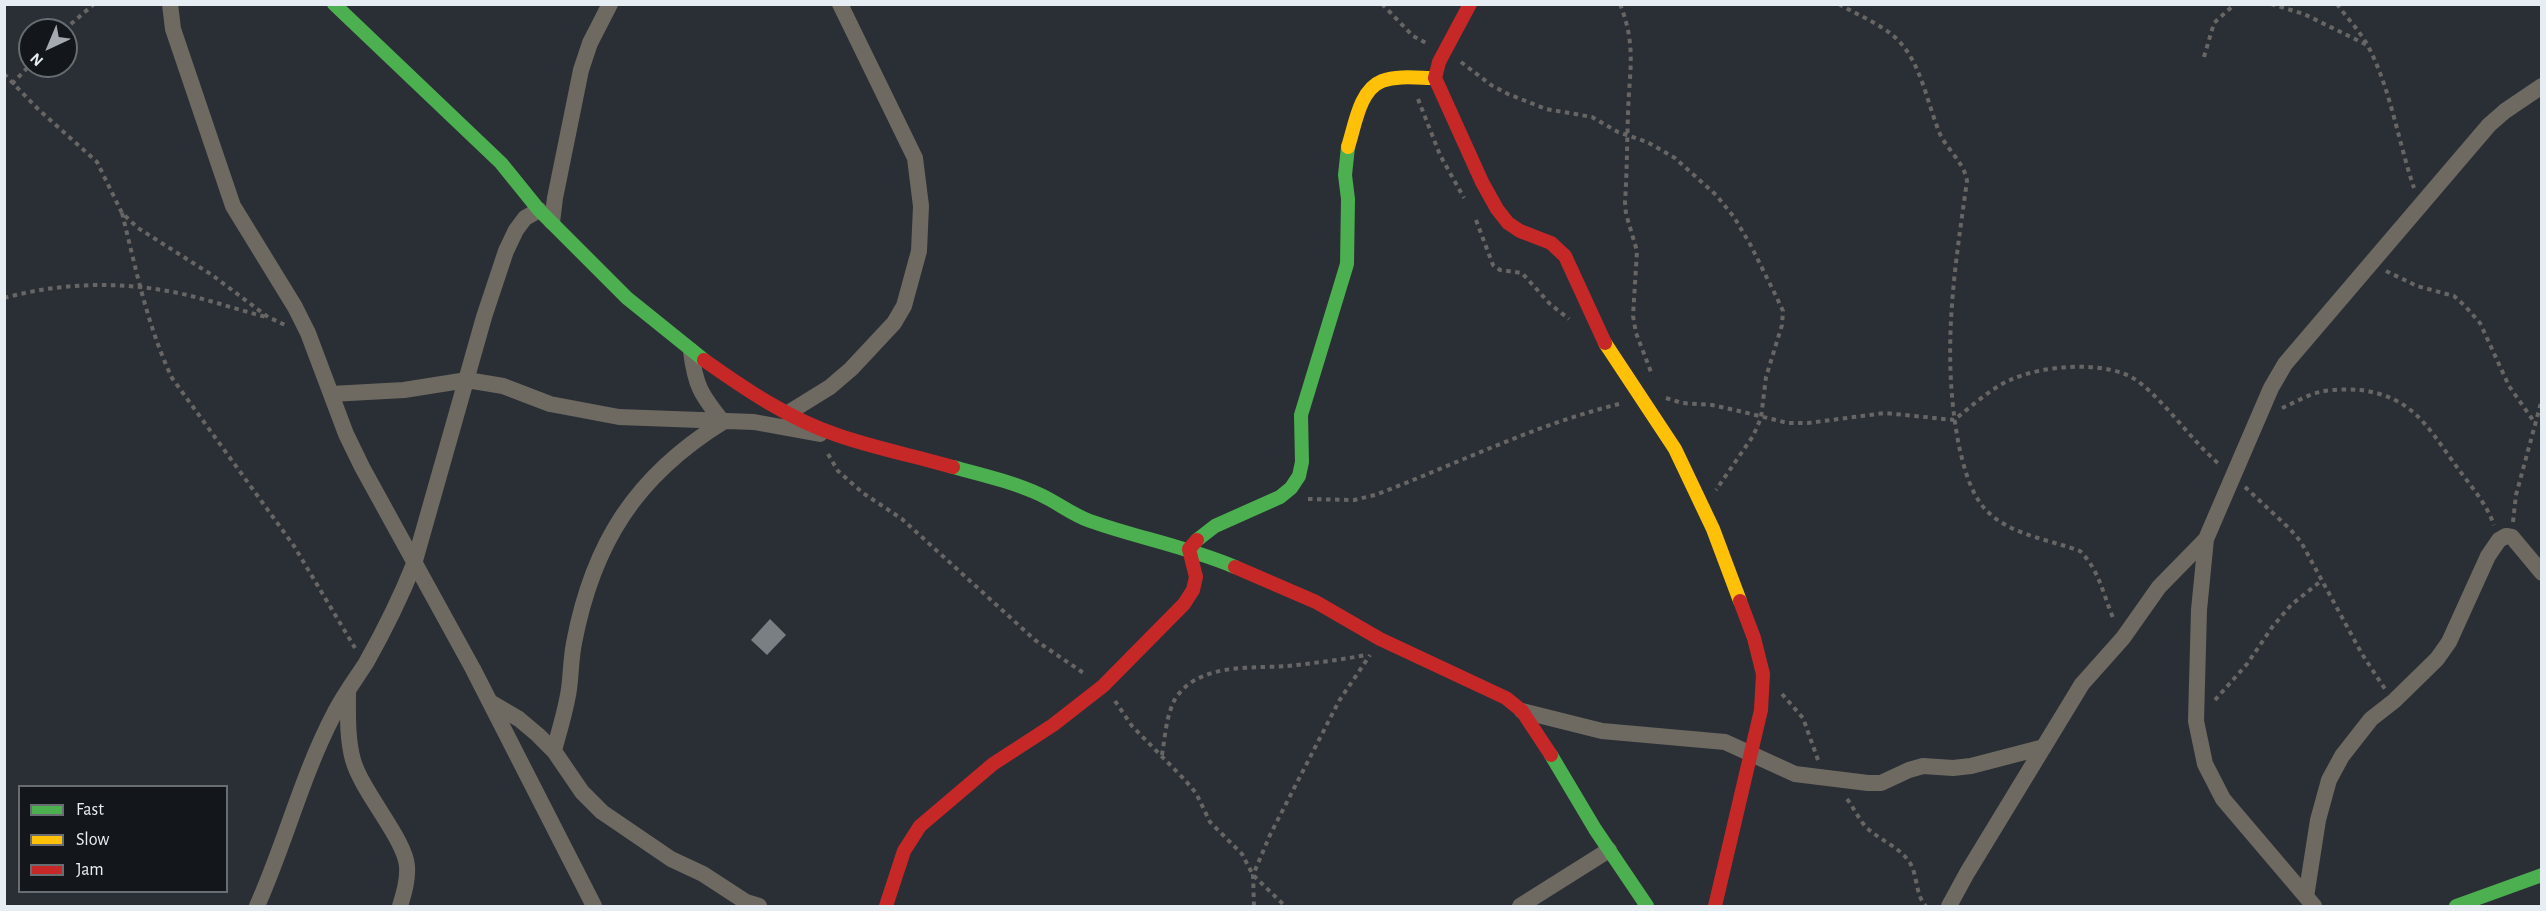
<!DOCTYPE html>
<html>
<head>
<meta charset="utf-8">
<style>
  body { margin:0 }
  #map { position:relative; width:2546px; height:911px; overflow:hidden; background:#2a2f35; font-family:"Alegreya Sans",sans-serif }
  canvas { display:block }
  .frame { position:absolute; inset:0; border:6px solid #e6edf3; pointer-events:none }
  .legend { position:absolute; left:18px; top:785px; width:210px; height:108px; box-sizing:border-box; background:#13171b; border:2px solid #676d71; margin:0; padding:8px 10px; list-style:none; font-size:18px; color:#e6edf3 }
  .legend li { display:flex; align-items:center; gap:12px; height:30px }
  .legend b { width:30px; border:2px solid #676d71 }
  .north { position:absolute; left:18px; top:18px; width:60px; height:60px; box-sizing:border-box; background:#13171b; border:2px solid #676d71; border-radius:50%; rotate:224deg; font-size:16px; font-weight:700; line-height:24px; text-align:center; color:#e6edf3 }
  .north::after { content:''; display:block; margin:auto; width:21px; height:27px; background:#a4aab0; clip-path:polygon(50% 0,100% 100%,50% 72%,0 100%) }
</style>
</head>
<body>
<div id="map">
<canvas width="2546" height="911"></canvas>
<div class="frame"></div>
<ul class="legend">
<li><b style="height:8px;background:#4caf50"></b>Fast</li>
<li><b style="height:8px;background:#ffc107"></b>Slow</li>
<li><b style="height:8px;background:#c62828"></b>Jam</li>
</ul>
<div class="north">N</div>
</div>
<script>
const ctx = document.querySelector('canvas').getContext('2d');
ctx.lineJoin = 'round';
function fillPath(path, color) { ctx.fillStyle = color; ctx.fill(path, 'evenodd'); }
function strokePath(path, color, width, dash) { ctx.strokeStyle = color; ctx.lineWidth = width; ctx.lineCap = dash ? 'butt' : 'round'; ctx.setLineDash(dash || []); ctx.stroke(path); }
fillPath(new Path2D(`
  M770,619L786,635L767,655L751,640Z`), '#7a7f84');
strokePath(new Path2D(`
  M1382,4L1413,36L1426,43
  M1620,4C1637,47 1629,71 1628,114C1627,143 1627,172 1625,202L1626,214L1637,251L1633,316L1636,333L1651,372
  M1839,4C1859,16 1882,24 1899,41C1922,66 1927,103 1940,134C1948,151 1964,162 1967,181C1954,273 1941,354 1959,446C1964,468 1971,496 1988,512C2011,535 2051,540 2080,551C2100,571 2103,595 2114,620
  M2271,4L2304,14L2367,45
  M2337,4C2347,18 2360,31 2368,46C2391,90 2398,141 2414,188
  M64,30L94,4
  M2204,57L2214,23L2235,4
  M1461,62L1491,85L1508,94L1546,109L1592,117L1618,132L1647,142L1675,158L1716,195L1734,217L1750,244L1776,296L1783,311L1782,325L1766,377L1761,418L1753,436L1716,490
  M4,74L39,110L97,162L122,213L138,228L212,275L268,317L285,325
  M12,84L30,65
  M1418,99L1440,155L1464,198
  M122,213C136,269 147,325 172,378L294,546L355,648
  M1476,220L1493,265L1500,270L1522,273L1550,304L1569,319
  M2386,271L2417,286L2454,296L2465,306L2480,323L2509,386L2535,423
  M4,298C59,283 117,281 173,292C204,298 235,309 266,317
  M1666,398L1682,403L1712,405L1739,411L1788,423H1808L1885,413L1954,420C1972,406 1990,389 2010,380C2043,365 2109,359 2139,382C2169,406 2190,439 2219,464
  M2282,408C2294,403 2307,395 2320,392C2332,389 2348,389 2361,390C2411,397 2426,424 2454,463C2468,483 2486,502 2494,525
  M828,454L838,471L863,493L902,519L1035,640L1085,674
  M2245,487L2290,529L2301,542L2362,654L2385,689
  M1308,499L1354,500L1375,495C1457,464 1534,425 1619,404
  M2513,522L2516,495L2542,399
  M1782,694L1803,718L1818,760
  M2215,700L2247,664L2273,626L2291,605L2321,581
  M1115,701L1132,726L1184,779L1196,793L1210,822L1242,854L1253,875L1285,906
  M1162,755C1165,737 1166,718 1174,701C1178,693 1188,683 1197,679C1223,665 1260,668 1288,666C1314,663 1340,660 1366,655
  M1847,799C1854,808 1858,818 1866,827C1879,840 1899,846 1910,863C1918,876 1915,895 1926,906
  M1254,906L1253,875L1270,835L1339,701L1370,655`), '#676665', 4, [4.5, 4.5]);
strokePath(new Path2D(`
  M170,4L173,29L233,206L295,307L308,333L346,434L362,467L473,669L594,906
  M552,222L555,198L581,70L590,43L610,4
  M331,394L404,390L467,380L503,386L550,404L619,417L754,422L820,434
  M788,413L830,387L851,369L894,323L904,306L919,251L921,206L915,158L840,4
  M348,691C348,714 347,738 353,760C362,792 405,839 407,866C408,880 404,893 400,906
  M490,702L519,719L538,735L554,751L582,792L602,812L671,859L703,874L746,902L759,906
  M1522,711L1602,731L1725,742L1795,774L1868,783H1881L1909,770L1923,766L1953,768L1971,766L2044,747
  M554,751C559,731 566,710 569,689C571,674 571,658 574,643C593,543 636,476 723,422C701,395 695,385 691,351
  M2306,897L2318,820L2329,780L2342,756L2371,719L2394,701L2437,659L2449,642L2488,556L2499,540L2506,536L2512,537L2542,573
  M257,906C285,844 302,775 334,714C343,696 355,680 366,663C384,631 400,599 414,564L484,317L506,251L516,230L525,218L539,210
  M1520,906L1609,850
  M1949,906L1967,873L2082,684L2123,638L2159,587L2206,539
  M2314,906L2223,799L2205,764L2196,721L2199,610L2206,539L2271,388L2285,364L2489,125L2505,111L2542,86`), '#6e6a62', 16);
strokePath(new Path2D(`
  M334,4L501,163L539,210L627,298L704,360
  M953,467C983,475 1013,482 1041,495C1058,503 1073,515 1090,521C1138,538 1188,547 1235,567
  M1197,540L1215,526L1280,497L1291,488L1299,476L1302,462L1301,415L1347,264L1348,199L1345,175L1348,147
  M1551,755L1595,829L1647,906
  M2456,906L2542,875`), '#4caf50', 14);
strokePath(new Path2D(`
  M1348,147C1355,126 1359,90 1382,81C1398,75 1419,78 1435,78
  M1605,343L1675,449L1713,529L1740,601`), '#ffc107', 14);
strokePath(new Path2D(`
  M1470,4L1439,62L1435,78L1482,182L1497,209L1508,223L1520,231L1551,243L1565,256L1605,343
  M704,360C745,389 789,419 837,435C874,448 915,456 953,467
  M1235,567L1316,602L1380,639L1506,698L1522,711L1551,755
  M886,906L904,851L920,826L993,764L1053,725L1103,686L1184,604L1193,590L1196,577L1189,549L1197,540
  M1715,906L1761,710L1763,674L1754,638L1740,601`), '#c62828', 14);
</script>
</body>
</html>
